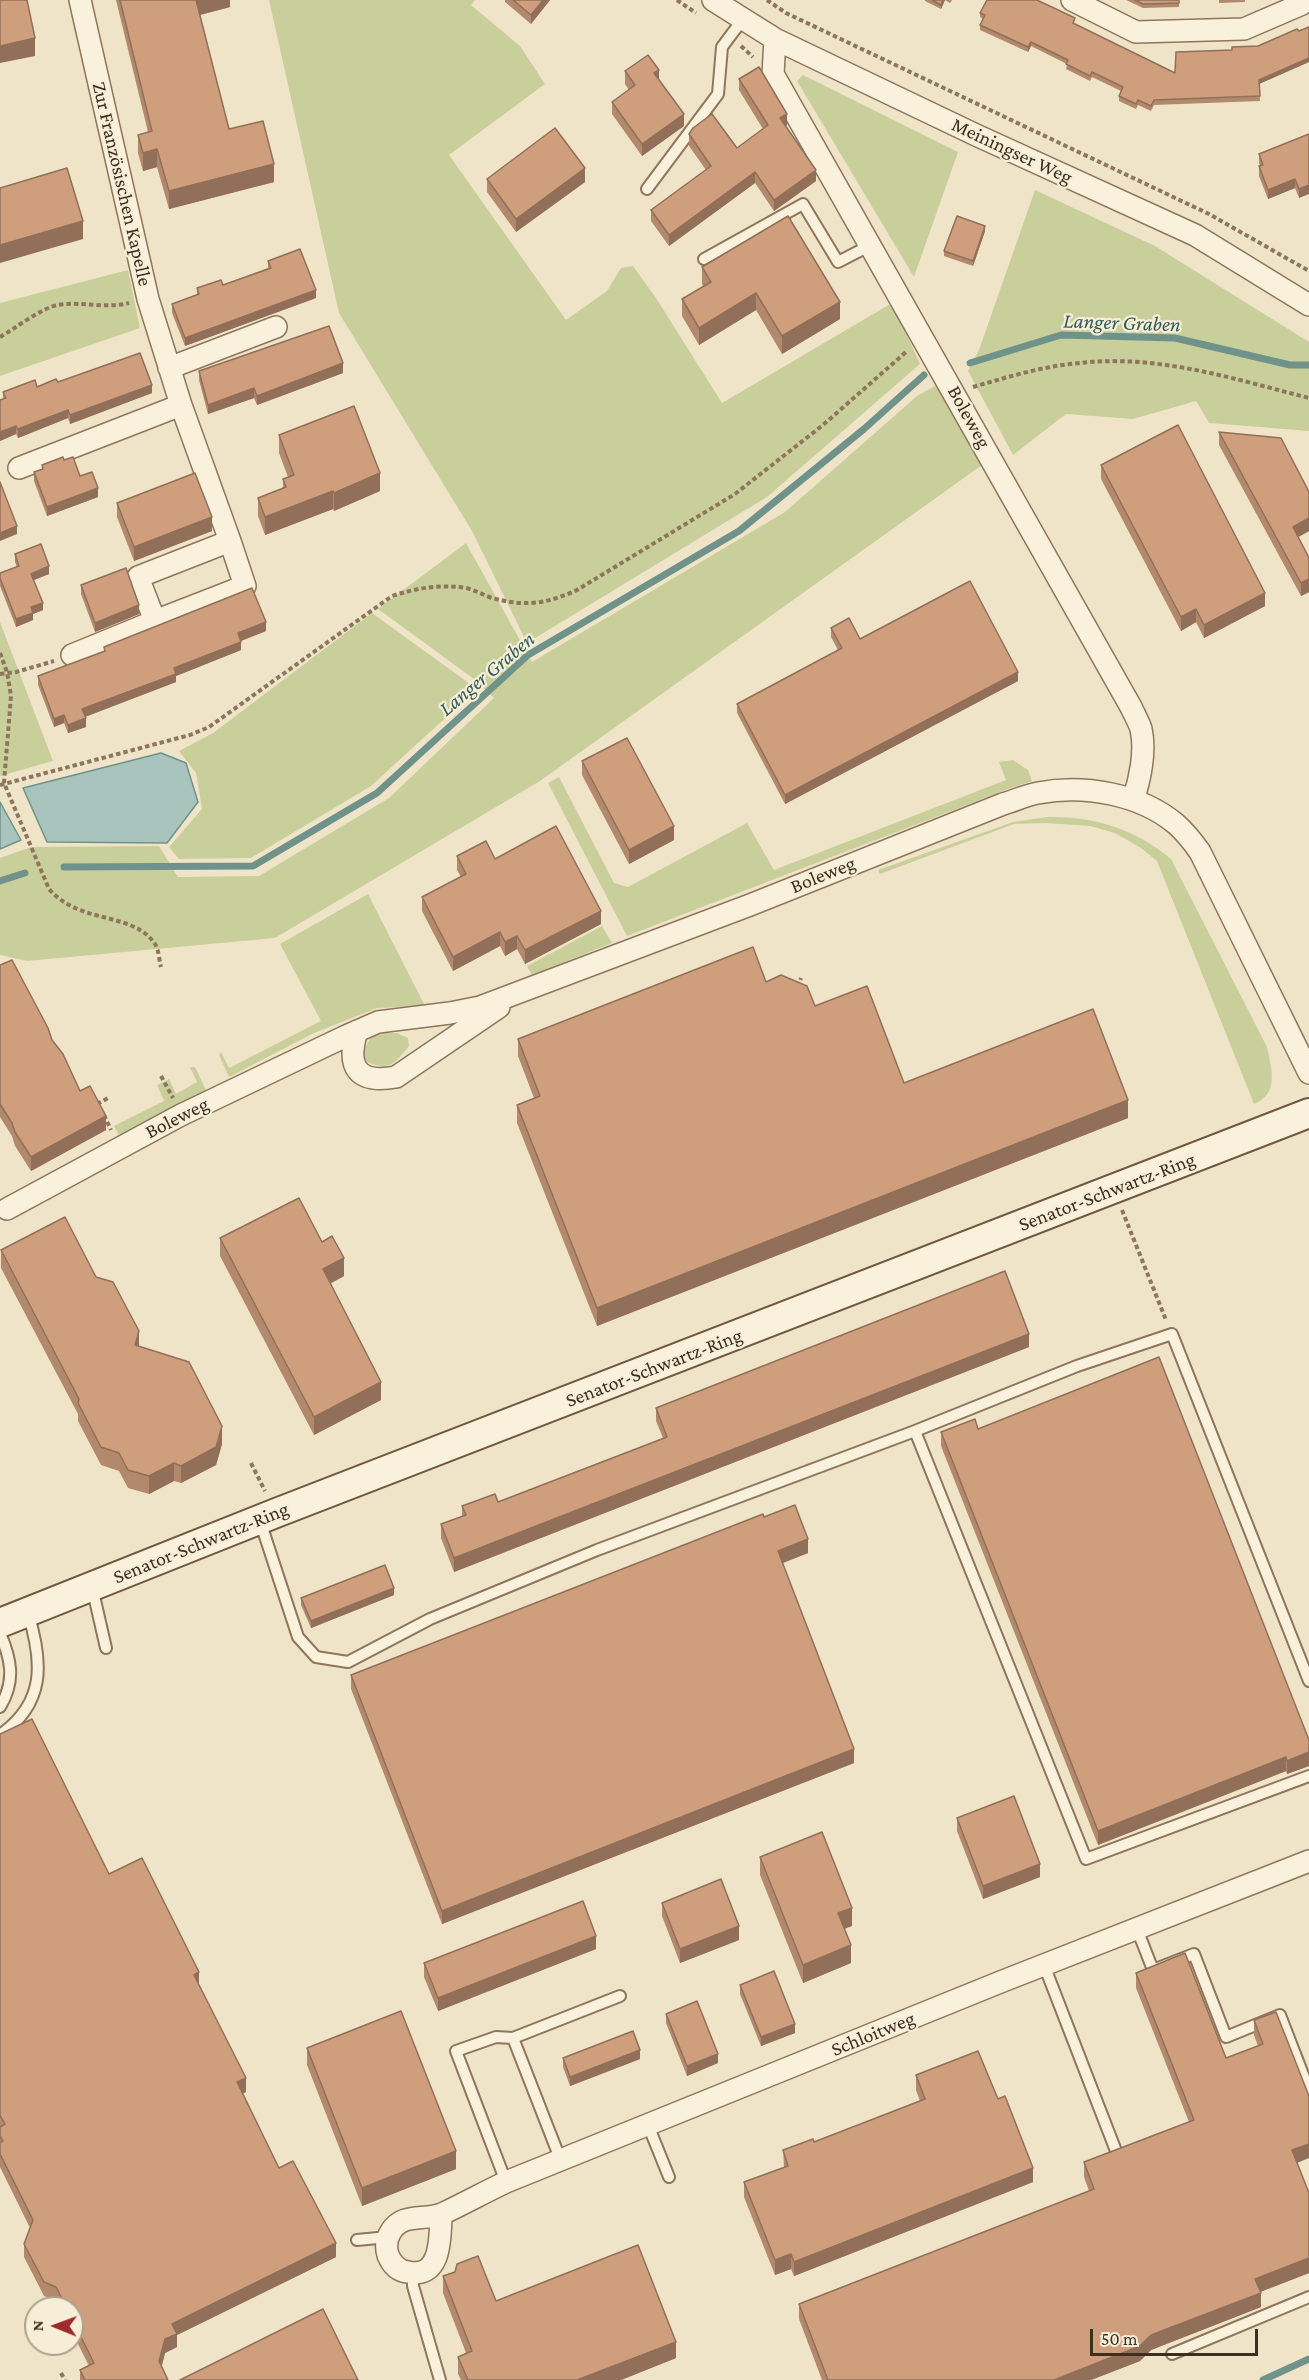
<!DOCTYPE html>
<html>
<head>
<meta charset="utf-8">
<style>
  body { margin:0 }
  #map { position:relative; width:1309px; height:2380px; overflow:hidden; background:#f0e4c8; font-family:"Crimson Pro",serif }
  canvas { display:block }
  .north { position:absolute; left:24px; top:2296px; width:60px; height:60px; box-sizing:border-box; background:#f7eed8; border:2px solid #ada18e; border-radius:50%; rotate:271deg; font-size:16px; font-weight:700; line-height:24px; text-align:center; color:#3d2e20 }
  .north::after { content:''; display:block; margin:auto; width:21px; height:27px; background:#9e2a2b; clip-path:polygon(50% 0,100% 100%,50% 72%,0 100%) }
  .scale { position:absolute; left:1090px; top:2329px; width:168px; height:27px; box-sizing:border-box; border:3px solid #3d2e20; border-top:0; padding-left:8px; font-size:18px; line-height:21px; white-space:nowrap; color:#3d2e20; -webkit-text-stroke:4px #f7eed8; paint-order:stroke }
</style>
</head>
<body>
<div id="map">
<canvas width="1309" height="2380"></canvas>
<div class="north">N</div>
<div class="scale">50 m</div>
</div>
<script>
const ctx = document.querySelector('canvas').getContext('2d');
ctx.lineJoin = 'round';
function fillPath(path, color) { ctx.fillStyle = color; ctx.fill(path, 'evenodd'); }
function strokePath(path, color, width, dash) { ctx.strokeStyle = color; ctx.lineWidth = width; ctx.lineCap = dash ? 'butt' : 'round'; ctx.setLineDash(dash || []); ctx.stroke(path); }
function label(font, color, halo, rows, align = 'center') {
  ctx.font = font + ' "Crimson Pro",serif'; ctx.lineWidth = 4.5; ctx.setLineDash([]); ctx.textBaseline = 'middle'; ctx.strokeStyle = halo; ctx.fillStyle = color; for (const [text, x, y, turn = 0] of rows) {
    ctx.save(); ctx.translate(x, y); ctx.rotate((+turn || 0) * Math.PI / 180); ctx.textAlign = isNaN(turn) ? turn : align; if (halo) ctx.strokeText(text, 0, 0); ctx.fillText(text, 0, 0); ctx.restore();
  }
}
fillPath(new Path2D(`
  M269,0H475L471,5L520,46L545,84L449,155L566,320L607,291L621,268L633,266L656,298L722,403L892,303L920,364L767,497L527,643L472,531L339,313Z
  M803,75L958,152L914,277L797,81Z
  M1035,190L1155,246L1309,342V431L1209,423L1196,401L1133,419L1066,414L1013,455L968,371L979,350Z
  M128,270L140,328L0,376V303Z
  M940,383L982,465L540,781L275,938L27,961L0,955V858L31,847L159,846L178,877L259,876L389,798L494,698L474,679L378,609L466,543L532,662L785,512L917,396Z
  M372,613L477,689L371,786L251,858L179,859L169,847L202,809L196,773L179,751L213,733Z
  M0,622L53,761L0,776Z
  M1013,760L1028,770L1032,781L1008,789L627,936L548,783L559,777L614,883L628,887L747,823L774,870L1006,780L999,762Z
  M1048,817C1093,816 1136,829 1171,859L1267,1047C1272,1070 1279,1094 1254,1104L1157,861L1141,848L1115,833L1090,826L1046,823L1014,824L880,874L878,870L1013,822Z
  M368,894L425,1006L377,1008L314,1033L229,1077L219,1055L221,1052L229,1068L321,1021L280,944Z
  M602,926L612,943L532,975L527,966Z
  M383,1033H397L408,1038L409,1046C395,1064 388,1072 365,1061L364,1050L371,1037Z
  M190,1067H195L206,1090L119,1135L114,1126L164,1101L157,1085L169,1079L176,1094L197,1082Z`), '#c9cf9b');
const water = new Path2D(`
  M161,753L186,763L198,802L167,843L47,842L23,788Z
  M0,802L21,840L0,849Z`);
fillPath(water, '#a9c4bc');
strokePath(water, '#6f938a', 1.5);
strokePath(new Path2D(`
  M970,363L1061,335L1175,338L1290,365H1309
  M64,867L253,866L377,793L528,655L739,531L864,429L924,375
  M0,881L25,873
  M1263,2380L1309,2359`), '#6f938a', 7);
const service = new Path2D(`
  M647,189L718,94L722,47L743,19
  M704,259L803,204L838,262L871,245
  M915,1431L1086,1859L1309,1776
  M260,1521L298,1637L316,1657L348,1662L430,1619L597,1550L915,1431L1077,1366L1172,1334L1309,1681
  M92,1587L106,1648
  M0,1633C11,1659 16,1681 0,1707
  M0,1735C46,1703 43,1662 28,1613
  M1137,1929L1153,1970L1194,1954L1226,2037L1280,2015L1309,2090
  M1044,1965L1116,2151
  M648,2125L669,2177
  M561,2161L513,2038L620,1996
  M506,2182L456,2051L496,2037L513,2038
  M357,2240L388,2237
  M413,2273V2286L440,2380
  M1172,2354L1309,2297`);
const minor = new Path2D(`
  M713,0L775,39L976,135L1195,235L1309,305
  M1072,0L1136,32L1244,29L1302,4L1306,0
  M775,39L773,74L1131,707C1134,714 1139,722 1141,729C1146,751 1140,780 1133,800
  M169,368L276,327
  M19,468L181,405
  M155,621L245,586L230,541
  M72,655L155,621L138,577L230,541L181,405L148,299L80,0
  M357,1031C346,1067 357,1084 396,1077L499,1007
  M7,1209L181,1115L346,1036L378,1022L450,1013L480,1007L750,905L1003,804C1014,801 1026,795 1038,793C1084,784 1140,794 1176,824C1185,832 1193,842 1200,852L1309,1073
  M441,2215C440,2237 442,2279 408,2272C398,2271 392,2265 388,2255C386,2248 386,2240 390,2233C402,2211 425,2222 444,2213C465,2203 485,2192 506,2182L1003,1981L1309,1861`);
const secondary = new Path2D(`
  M0,1623L276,1513L1309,1113`);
strokePath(service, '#8d765c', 14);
strokePath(minor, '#8d765c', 24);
strokePath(secondary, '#6f573f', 32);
strokePath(new Path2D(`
  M677,0L696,13
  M767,0L786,13L1209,214L1309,271
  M741,46L753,57
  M0,337C16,328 41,308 58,305C82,301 106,309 129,303
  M973,387C1008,377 1043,366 1080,363C1158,354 1234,379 1309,398
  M0,653L7,672L11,696L4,783L49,889C80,925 133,911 155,944C159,950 159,960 161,967
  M0,674L16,672L54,661
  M0,785L190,735L209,727L392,596C417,588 440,584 466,588C475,590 483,595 492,598C526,607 546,604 577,590L735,494L823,425L906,352
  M798,987L801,978
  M161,1076L173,1098
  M97,1104L110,1097
  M104,1115L111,1130
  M1122,1210L1166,1320
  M251,1463L265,1491
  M61,2373L65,2380`), '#8d765c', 4, [4.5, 3]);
strokePath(service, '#faf1dc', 10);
strokePath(minor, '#faf1dc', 21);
strokePath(secondary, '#faf1dc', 28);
fillPath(new Path2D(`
  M116,0H230V7L200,15L229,129L274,182L169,209L157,167L143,171L138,153V135L148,132Z
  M505,0H550L531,24L505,2Z
  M925,0H952L950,3L945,0L941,9L925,1Z
  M1126,0H1179V7L1143,8Z
  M1219,0H1245V2L1219,3Z
  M980,13L1075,24L1175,73L1232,50L1258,46L1309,27V62L1259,84L1260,101L1154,105L1151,111L1138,105L1136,109L1119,101V96L1121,91L1092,77L1090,81L1066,69L1067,64L1031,46L1028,52L980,30V25L983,19L980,17Z
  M625,71L659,79L684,126L642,156L612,114V102L629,90L625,84Z
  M739,79L787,125L786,126L816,181L774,211L755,183L669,246L651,221V210L706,170L689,146V134L737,148L763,129L739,90Z
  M1309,134L1299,198L1295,188L1268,199L1259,176V166H1260L1259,163V154Z
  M487,179L585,182L516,232L487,192Z
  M985,231L973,266L944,256V251Z
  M268,261L316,298L185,346L172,313V304L197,295V288L223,285L268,268Z
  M702,267L840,319L782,354L756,310L699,345L682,316V299L703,286L702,284Z
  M199,371L343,373L257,405L254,398L208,414L199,380Z
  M58,382L152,393L70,424L68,418L18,438L16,434L0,441V400L3,399V392L37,387Z
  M1219,432L1309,492V531L1298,537L1309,558V592L1301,596L1219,445Z
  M279,435L380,491L334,511L333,509L265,535L258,516V498L283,488V479L288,477L279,453Z
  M64,460L80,476L98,497L47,516L34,481V472L42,469V465Z
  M1101,465L1265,606L1204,638L1196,622L1181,631L1101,479Z
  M117,503L212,531L134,561L117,517Z
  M15,554L49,574L34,580L43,610L33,614V620L16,627L0,586V573L17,567L15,562Z
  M81,585L139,614L95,632L81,594Z
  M831,628L860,639L1018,681L785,804L737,713V704L838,650L831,637Z
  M266,631L241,641V650L176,676V682L85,717L86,727L68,733L64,723L54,727L38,685V676L104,651V647Z
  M582,761L674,840L629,864L582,775Z
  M457,856L495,859L601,924L525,964L517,949L505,956L500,946L453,971L422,911V897L461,877L457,870Z
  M0,965L52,1040L80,1091L106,1130L31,1171L15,1146L12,1136L0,1117Z
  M766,982L815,1006L904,1083L1128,1118L597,1326L517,1123V1105L534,1098L518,1056V1039Z
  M220,1238L322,1242L344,1276L330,1284L381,1400L314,1435L220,1256Z
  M1,1250L96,1277L139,1346L222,1444L216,1465L181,1483L174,1481L149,1494L128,1488L119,1471L101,1465L78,1421V1414L1,1268Z
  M1029,1347L454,1572L441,1538V1524L462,1516V1506L498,1502L663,1438L656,1421V1408Z
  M978,1429L1309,1740V1766L1287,1774L1286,1771L1098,1845L941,1446V1432Z
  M764,1517L808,1553L782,1563L854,1763L442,1924L351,1689V1675Z
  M394,1595L311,1628L301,1605V1598Z
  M0,1734L109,1874L199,1984L246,2092L243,2093L279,2168L336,2257L177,2335V2347L165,2353L162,2366L168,2380H80V2370L89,2366L72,2332V2308H60L56,2300L44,2296L24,2257V2244L30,2228L0,2167Z
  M957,1818L1040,1877L983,1899L957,1831Z
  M760,1857L852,1926L844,1929L851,1963L803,1983L760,1875Z
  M662,1903L739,1940L680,1963L662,1916Z
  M596,1949L438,2011L424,1977V1963Z
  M1136,1973L1226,2058L1258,2046L1254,2035V2020L1276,2012L1297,2163L1309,2273L1260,2292L1261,2307L1151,2350L1140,2361L1091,2380H822L799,2319V2304L1089,2191L1084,2177V2162L1189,2122L1136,1988Z
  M740,1985L795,2033L761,2046L740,1994Z
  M666,2014L718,2063L687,2076L666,2023Z
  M307,2048L456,2169L362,2206L307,2065Z
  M563,2058L640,2059L570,2086L563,2067Z
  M916,2075L1033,2182L794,2276L791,2269L775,2275L744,2197V2182L784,2167L783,2150L814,2142L920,2101L916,2090Z
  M443,2276L496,2301L676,2358L621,2380H461L458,2374V2357L466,2353L443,2293Z`), '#b2896c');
fillPath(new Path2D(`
  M196,0H230V7L196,16Z
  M543,0H550L531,24V15Z
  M943,0H945L941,9V5Z
  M35,38V56L0,63V46Z
  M1031,42V46L1028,52V47Z
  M1309,58V62L1259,84V80Z
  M659,70V82L654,73Z
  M684,114V126L642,156V144Z
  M787,114V125L780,130V118Z
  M157,149V167L143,171V153Z
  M274,164V182L169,209V191Z
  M585,168V182L516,232V219Z
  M816,170V181L774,211V200Z
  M755,172V183L669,246V235Z
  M1295,179V188L1268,199V190Z
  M1309,185V194L1299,198V189Z
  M83,221V239L0,263V245Z
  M985,226V231L973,266V261Z
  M316,290V298L185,346V338Z
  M756,293V310L699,345V328Z
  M840,302V319L782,354V336Z
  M343,363V373L257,405V396Z
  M152,385V393L70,424V415Z
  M254,388V398L208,414V405Z
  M68,410V418L18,438V429Z
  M16,426V434L0,441V432Z
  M380,473V491L334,511V493Z
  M98,488V497L47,516V507Z
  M333,491V509L265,535V517Z
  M212,517V531L134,561V547Z
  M1309,518V531L1293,540V527Z
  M17,526V534L0,541V533Z
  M49,566V574L31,581V574Z
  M1309,579V592L1301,596V583Z
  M1265,593V606L1204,638V625Z
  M43,603V610L33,614V620L16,627V619L31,607Z
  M139,605V614L95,632V623Z
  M1196,609V622L1181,631V617Z
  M266,622V631L238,642V633Z
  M241,642V650L176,676V682L82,718V709L174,668Z
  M1018,672V681L785,804V795Z
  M64,715V723L54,727V719Z
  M86,718V727L68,733V725Z
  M674,826V840L629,864V850Z
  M601,911V924L525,964V950Z
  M500,932V946L453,971V957Z
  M517,936V949L505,956V942Z
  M1128,1100V1118L597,1326V1308Z
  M106,1116V1130L31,1171V1157Z
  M344,1258V1276L323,1287V1269Z
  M139,1331V1349L135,1345Z
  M1029,1334V1347L454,1572V1558Z
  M381,1382V1400L314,1435V1417Z
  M222,1426V1444L216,1465L181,1483V1466Z
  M174,1463V1481L149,1494V1476Z
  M808,1539V1553L778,1565V1551Z
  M394,1588V1595L311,1628V1621Z
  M854,1749V1763L442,1924V1911Z
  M1309,1752V1766L1287,1774V1761Z
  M1286,1757V1771L1098,1845V1831Z
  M1040,1864V1877L983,1899V1886Z
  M852,1908V1926L838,1931V1913Z
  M739,1926V1940L680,1963V1949Z
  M596,1936V1949L438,2011V1998Z
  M851,1945V1963L803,1983V1965Z
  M199,1972V1986L194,1975Z
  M795,2024V2033L761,2046V2037Z
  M640,2050V2059L570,2086V2077Z
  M718,2054V2063L687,2076V2066Z
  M246,2078V2092L237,2096V2082Z
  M1309,2144V2158L1292,2165V2150Z
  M456,2151V2169L362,2206V2188Z
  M1033,2168V2182L794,2276V2262Z
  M336,2243V2257L177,2335V2347L165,2353L159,2375V2361L165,2339L172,2324Z
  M791,2254V2269L775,2275V2260Z
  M1309,2258V2273L1255,2294V2279Z
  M1261,2293V2307L1151,2350L1140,2361L1091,2380H1054L1151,2335Z
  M676,2342V2358L621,2380H577Z`), '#916f58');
const building = new Path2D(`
  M0,0H27L35,38L0,46Z
  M120,0H196L229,129L263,121L274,164L169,191L157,149L143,153L138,135L152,131Z
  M513,0H543L531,15Z
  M932,0H943L941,5Z
  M987,0H1037L1075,18L1073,23L1175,73L1176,52L1232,50V47L1258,46L1297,29L1299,31L1309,27V58L1259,80L1260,96L1154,100L1151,106L1138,100L1136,104L1119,96L1123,87L1092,72L1090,76L1066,64L1068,60L1031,42L1028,47L980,25L985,15L980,13Z
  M1135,0H1179V3L1143,4Z
  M648,55L659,70L654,73L684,114L642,144L612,102L635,85L625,71Z
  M759,67L787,114L780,118L816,170L774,200L755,172L669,235L651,210L711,166L689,134L693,128L712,114L737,148L768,125L739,79Z
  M555,128L585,168L516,219L487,179Z
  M1309,134V185L1299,189L1295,179L1268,190L1259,166L1263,165L1259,154Z
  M67,168L83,221L0,245V188Z
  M788,216L840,302L782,336L756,293L699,328L682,299L711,282L702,267Z
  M957,216L985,226L973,261L944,251Z
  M300,249L316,290L185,338L172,304L199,294L197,288L221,280L223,285L271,268L268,261Z
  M329,326L343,363L257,396L254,388L208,405L199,371Z
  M140,353L152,385L70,415L68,410L18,429L16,426L0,432V400L6,398L3,392L35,380L37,387L56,379L58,382Z
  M354,406L380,473L334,493L333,491L265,517L258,498L286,487L283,479L294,475L279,435Z
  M1178,425L1265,593L1204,625L1196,609L1181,617L1101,465Z
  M1219,432L1281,438L1309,492V518L1293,527L1309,558V579L1301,583Z
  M63,457L64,460L73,457L80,476L92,472L98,488L47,507L34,472L43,469L42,465Z
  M195,473L212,517L134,547L117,503Z
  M0,482L17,526L0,533Z
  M41,544L49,566L31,574L43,603L31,607L33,613L16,619L0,578V573L19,566L15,554Z
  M126,568L139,605L95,623L81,585Z
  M970,581L1018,672L785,795L737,704L842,648L831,628L849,618L860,639Z
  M252,588L266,622L238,633L241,642L174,668L176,674L82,709L86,718L68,725L64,715L54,719L38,676L105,651L104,647Z
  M627,738L674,826L629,850L582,761Z
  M556,826L601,911L525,950L517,936L505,942L500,932L453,957L422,897L466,874L457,856L486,841L495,859Z
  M753,947L766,982L781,975L807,986L815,1006L867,986L904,1083L1093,1009L1128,1100L597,1308L517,1105L540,1096L518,1039Z
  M12,960L48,1028L52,1040L63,1054L80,1091L90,1086L106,1116L31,1157L15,1132L12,1123L0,1104V965Z
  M299,1198L322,1242L332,1236L344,1258L323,1269L381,1382L314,1417L220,1238Z
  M65,1217L96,1277L113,1282L139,1331L135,1345L189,1362L222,1426L216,1447L181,1466L174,1463L149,1476L128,1470L119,1453L101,1447L78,1403L79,1399L1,1250Z
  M1005,1271L1029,1334L454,1558L441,1524L466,1515L462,1506L495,1494L498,1502L667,1437L656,1408Z
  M1159,1357L1309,1740V1752L1287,1761L1286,1757L1098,1831L941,1432L975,1419L978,1429Z
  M795,1505L808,1539L778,1551L854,1749L442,1911L351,1675L763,1514L764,1517Z
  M385,1565L394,1588L311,1621L301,1598Z
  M32,1719L109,1874L142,1858L199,1972L194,1975L246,2078L237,2082L279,2168L293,2161L336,2243L172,2324L177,2334L165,2339L159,2361L168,2380H85L80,2370L94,2363L72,2319V2308H67L56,2287L44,2282L24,2244L33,2220L0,2154V2143L3,2141L0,2136V2127L5,2124L0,2115V1734Z
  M1014,1796L1040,1864L983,1886L957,1818Z
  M822,1832L852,1908L838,1913L851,1945L803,1965L760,1857Z
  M721,1879L739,1926L680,1949L662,1903Z
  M583,1901L596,1936L438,1998L424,1963Z
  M1185,1953L1226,2058L1263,2044L1254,2020L1276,2012L1309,2096V2144L1292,2150L1309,2193V2258L1255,2279L1261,2293L1151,2335L1140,2346L1054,2380H828L799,2304L1094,2189L1084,2162L1194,2120L1136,1973Z
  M774,1971L795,2024L761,2037L740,1985Z
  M697,2001L718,2054L687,2066L666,2014Z
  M401,2011L456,2151L362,2188L307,2048Z
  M633,2031L640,2050L570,2077L563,2058Z
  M978,2051L998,2099L1005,2096L1033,2168L794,2262L791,2254L775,2260L744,2182L788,2166L783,2150L813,2139L814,2142L925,2099L916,2075Z
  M638,2245L676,2342L577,2380H468L458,2357L472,2351L443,2276L455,2272L457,2264L478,2256L496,2301Z
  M323,2309L358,2380H180Z`);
fillPath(building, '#cf9f7d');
strokePath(building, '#916f58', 1.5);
label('20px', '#3d2e20', '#f7eed8', [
  ["Meiningser Weg",1012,151,25],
  ["Zur Französischen Kapelle",122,184,77],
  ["Boleweg",969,417,61],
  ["Boleweg",823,875,-22],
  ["Boleweg",177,1118,-27],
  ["Senator-Schwartz-Ring",1107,1192,-21],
  ["Senator-Schwartz-Ring",654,1368,-21],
  ["Senator-Schwartz-Ring",201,1543,-22],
  ["Schloitweg",873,2034,-22]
]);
label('italic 21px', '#2f5d5a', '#f7eed8', [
  ["Langer Graben",1122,323,2],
  ["Langer Graben",487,674,-40]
]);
</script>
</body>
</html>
